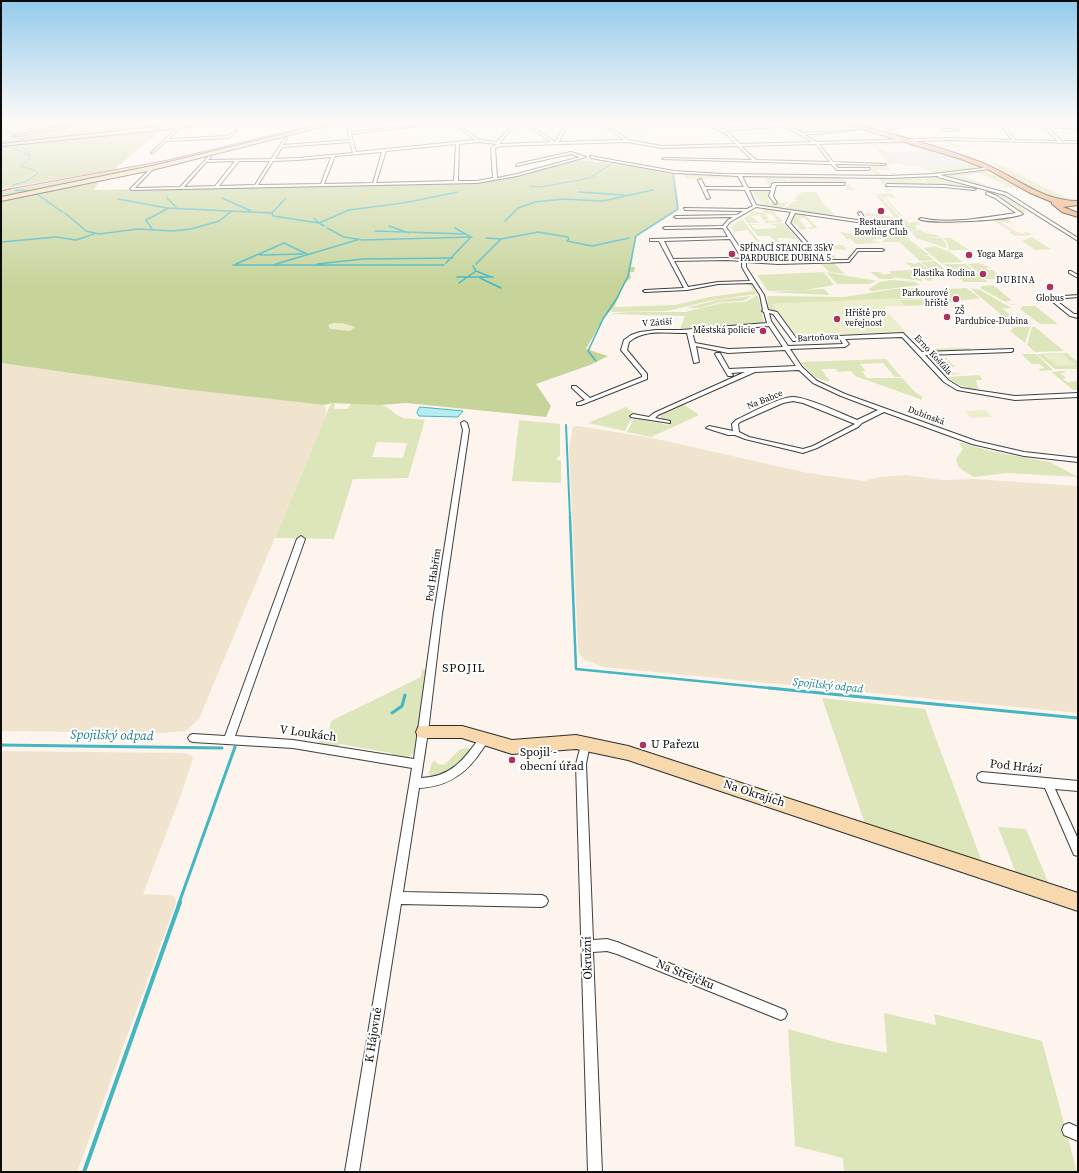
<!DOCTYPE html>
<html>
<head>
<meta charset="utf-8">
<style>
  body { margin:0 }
  #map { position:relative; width:1079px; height:1173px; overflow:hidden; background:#fdf5ed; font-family:"Source Serif 4",serif }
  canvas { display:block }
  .frame { position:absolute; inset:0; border:2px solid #0c0c0c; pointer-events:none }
</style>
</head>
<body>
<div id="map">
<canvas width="1079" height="1173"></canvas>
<div class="frame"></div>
</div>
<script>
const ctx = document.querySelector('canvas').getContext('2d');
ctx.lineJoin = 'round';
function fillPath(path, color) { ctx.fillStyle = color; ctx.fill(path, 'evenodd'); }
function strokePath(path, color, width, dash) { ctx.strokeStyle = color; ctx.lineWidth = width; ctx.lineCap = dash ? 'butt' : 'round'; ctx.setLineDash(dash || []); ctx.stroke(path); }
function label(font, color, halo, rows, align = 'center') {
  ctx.font = font + ' "Source Serif 4",serif'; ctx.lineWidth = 4; ctx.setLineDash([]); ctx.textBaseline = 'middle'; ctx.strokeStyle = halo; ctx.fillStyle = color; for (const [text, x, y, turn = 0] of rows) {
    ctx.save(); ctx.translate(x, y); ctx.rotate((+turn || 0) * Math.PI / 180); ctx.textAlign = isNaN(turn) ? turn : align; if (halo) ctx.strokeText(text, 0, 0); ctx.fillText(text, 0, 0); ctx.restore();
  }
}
fillPath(new Path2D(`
  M932,151L969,165L906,167L884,152Z`), '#e7e1ea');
fillPath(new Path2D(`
  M1,363L182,389L322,404L326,407L325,418L312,449L199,719L186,731L162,733L1,731Z
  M578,426L652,438L808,473L864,481L880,477L906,475L942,480L976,479L1078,486V713L603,667L585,660L579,654L578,646L569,448L573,427Z
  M1,751L183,753L191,755L193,758L181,795L143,894L169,895L175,897L176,903L77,1172H1Z`), '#f1e4cf');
fillPath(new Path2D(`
  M784,122L802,126L805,125L794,122H829L853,130L834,131L845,128L841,127L832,130L825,128V125L832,127L838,125L827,123L824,126L820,125L800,130L805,131L820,127L822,128L808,131L811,132L802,133Z
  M898,141C914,145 966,155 976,167L973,169L923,174L933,173L921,167L969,165L932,151H920L907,143L880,145L876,143Z
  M949,141L1078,201L1018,174L1005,171L995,167V164C978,154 959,145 939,146L945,144L952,146L946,142Z
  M873,142L887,152H885L900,163H893L895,165L888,164L876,148L873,147L869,143Z
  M587,158L662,170L661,171L664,172L736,178L685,179V175L585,160Z
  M878,164L882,166L885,164L892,170H877L881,174H888L889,176L892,175L889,173H895L896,175H919L876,176L870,169H873L871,166H879Z
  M997,170L1017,174L1073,201H1054Z
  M979,171H985L986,172L999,175L994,174L1025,190L1013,187L1000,188L1007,186L979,173L963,176L989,186L970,183L947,175L962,173V176L963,173Z
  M918,176L926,184H884L889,189L894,191H888L877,177Z
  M921,176L937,178L976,187L928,184Z
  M744,177H785L789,183L776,181V182L772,183L771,187L769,188L765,178Z
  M787,177L823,178H825L824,181L825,178H843L847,182H845L846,184H849L854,190H846L844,188L847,187L843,183H791Z
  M982,188L1006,195L1026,211L1022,213L1018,212V209L1000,196L979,189Z
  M752,190L771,191L770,197L767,198L770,203L789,202L782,208C763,206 761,206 752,190Z
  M802,192H816L826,207H828L834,215L785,209L793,201H797L795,198Z
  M872,193L891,194L895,198L884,196L909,223L918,221L921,225H915L917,229L911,232L900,222L901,217L882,196Z
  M875,195L880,196L899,216L898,221L902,226L894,220V216Z
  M763,208L772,210L783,222L766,223L764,220L778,221L771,213L765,214L769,219L763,220L760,215L751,216L759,223H748L744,218L753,212H763Z
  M866,213L889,216L896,223H879L881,225H895L893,224L896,223L900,226L895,227L882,239H879L870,230L871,229L867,228H873L869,224H875H871L867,218L883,216H866L864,214Z
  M799,214L805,215L818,228L810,229L808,227H813L805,218L799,219L807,229L800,230L797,225L792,224V221L795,215Z
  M1003,217L1014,223L1001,222C1009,227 1016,234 1026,234L1024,232H1027L1032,235L1020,236L1001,223L1019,236H1015L1009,232L1011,231L990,219Z
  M742,219L766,249L747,250L744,247L761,248L748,230L734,232L731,227Z
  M783,223L799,240L788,238H777L780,243L789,245H779L770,236H758L748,224H768L750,225L756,229L777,228L776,226L769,224Z
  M896,229H901L910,239L905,241L910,240L929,255L922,256H929L934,260L920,261L899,242H882Z
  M919,229C927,236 934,232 941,237L923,238H941L946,243V248L916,238L912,232Z
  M839,231C853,237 865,228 878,239L872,240L881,243L855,244L851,239H847Z
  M1032,237L1051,249L1035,250L1022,241Z
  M943,238H951L969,250H949L947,241Z
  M843,245L847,250L820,248L824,253L833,254H823L824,257L834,255L836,258H822L811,246Z
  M791,246L798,254L770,252L774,257H782L785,261L755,259L747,251L768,250L766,247Z
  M934,246L950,252L963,262L941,263L923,248Z
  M935,261L949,273V274L937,277L921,262Z
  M905,262L918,264L916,262H919L931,272L934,277L930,281L926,280Z
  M830,263H834L845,274L829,272L821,264Z
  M978,263L989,267L986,268L988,270H993L1003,279H987L968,264Z
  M943,264H966L973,270L954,271Z
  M912,270L923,281L892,277L895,279H880L870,272H878L882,274L879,272L884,274H891L889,271Z
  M950,271H975L988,282H964Z
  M824,272L834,285L805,290L768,291L757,275Z
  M826,272L877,281L869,284H837Z
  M892,280L915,282L920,285L872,291L868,290L879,282Z
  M749,283L751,284L757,294L713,300L667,311L611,312L614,307L675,305L709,297L753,291Z
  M993,285L1010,299L1011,301H1006L1009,304L1018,305H1011L980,288L981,286Z
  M917,288L927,298L772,304L794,336L800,337H796L797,338H794L776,313L769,311L767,296L844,297L894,289Z
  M966,288L980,298L946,303L932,290Z
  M970,288L980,290L1008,306L1012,308L997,309H1003L1019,322L1012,324Z
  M823,289L827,291L829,295L768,292Z
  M758,295L764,323H762L680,329L685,316L609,314L628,312H685L722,303L745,302Z
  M751,296L744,301L721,302L699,308H686L717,300Z
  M929,299L934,305L905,306L899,300Z
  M1023,306H1035L1058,324H1040L1020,309Z
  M1015,327H1030L1025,343L1010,331Z
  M1032,327H1035L1064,351L1035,352L1027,345Z
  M917,347L922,349L970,348V350C962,353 924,354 917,347Z
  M1067,353L1078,362V369H1055L1037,354Z
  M1021,354H1036L1053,370L1040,371L1038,369L1045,368L1039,364H1032Z
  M935,356L946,358L955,367L949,368L954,373L962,374L945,375L931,360V357Z
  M886,359L901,377H895L883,363L860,364L866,371H862L867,378H902L915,392L923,397L920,401V399L855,376L851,371L838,372L835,369H821L830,381C817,382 809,371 801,362Z
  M1063,371L1066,373H1060L1066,378L1063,379L1067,382L1078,381V390H1073L1051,372Z
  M979,375L983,380H976L978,388L975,390L961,386L947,377Z
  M331,403L335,404L334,409H347L352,403L381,405L387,407L397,415L403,418L425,420L408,478L353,479L334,539L275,538ZM377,442L407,443L403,458L372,457Z
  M683,404L699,415L651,437L627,432L634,418L668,425L670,420L662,419L660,415Z
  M626,407L634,413L625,431L588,423Z
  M519,420L560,424V455L556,459L561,461V483L512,481Z
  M959,442L994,452L1050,462L1078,477L1007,473L974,477L962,470L958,466L956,459L963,449Z
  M422,669L427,670L416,750C409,759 405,759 395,758L391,753L340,744L336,748L318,743L320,738L327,739L331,721L421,677Z
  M822,698L925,709L982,862L865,824Z
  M466,748L473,749C462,763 447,779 428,777L432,762L435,761L438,764L444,765L459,750Z
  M998,827L1026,829L1049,884L1016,873Z
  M884,1013L936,1025L934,1014L1042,1041L1077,1172H844L843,1158L795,1146L788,1029L835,1042L887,1053Z`), '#dde5ba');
fillPath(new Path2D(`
  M15,122H73L1,137V124Z
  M88,122H161L163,126L1,144V140Z
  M163,128L114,170L1,189V146Z
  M170,160L168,163L1,198V192Z
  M581,160L640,168L675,175L679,209L636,236L631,267H635L634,272H630L631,278L625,283L614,307L605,316L586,349L608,356L590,365L536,384L551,406L546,417L406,403L381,405L331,403L325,405L182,389L1,363V200L96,181H99L94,190L472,183L500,179Z`), '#c6d49a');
fillPath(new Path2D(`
  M627,122C634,124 639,132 647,135L623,137L605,124Z
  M897,298L905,306H885L886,309H884L906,332L794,336L772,304Z
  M334,323H342L355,327L350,331L330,329L328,325Z
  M1062,354L1076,365L1057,366L1043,355Z
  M985,410L992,417L971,418L965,411Z`), '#ecedcb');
const water = new Path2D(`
  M420,407L463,411L458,417L419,416L417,413Z`);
fillPath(water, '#b6edf1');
strokePath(water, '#43b6c1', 1);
strokePath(new Path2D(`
  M10,143L48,132
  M10,145L16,150L31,155L29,159L20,166L35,170L38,173L27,181L13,185L14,187
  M673,174L675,190
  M530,186L541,187L590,178L611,164
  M15,190H20`), '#43b6c1', 1);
strokePath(new Path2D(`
  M15,190L34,191
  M579,192L624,195
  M37,194L62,212
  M167,198L176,207
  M222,198L251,211
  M118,199L167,208L272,213
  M285,199L272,213L273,216L319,223L324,226
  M65,213L86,231L99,234L138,229L172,231L191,229L219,221L232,211
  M314,218L319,223L349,210L403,203L458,192
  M505,221L518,208L535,202L563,199L603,201L653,190
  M389,226L409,233
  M327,228L344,237L363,240L472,237
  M455,228L471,237
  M152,229L146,220L167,209
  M375,231L466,234
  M486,238L501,239L538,232L568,237L569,239L567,241L592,246L629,238
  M1,242L56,237L76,240L94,234
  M260,255L303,254
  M446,263L471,237
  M236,264L284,243L307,254
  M276,264L357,240
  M317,264L363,259L453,258
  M476,264L501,239
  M233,265H444
  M473,266L476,271L491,277
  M457,277H493
  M480,278L501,288
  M459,283L476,271
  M596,361L588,351L603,319L617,298L628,276L636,236L678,209L675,189`), '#43b6c1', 1.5);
strokePath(new Path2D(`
  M566,425L570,518`), '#43b6c1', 2);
strokePath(new Path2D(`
  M570,517L576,669L779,689`), '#43b6c1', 2.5);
strokePath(new Path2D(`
  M769,688L1078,718
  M392,713L402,706L405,695
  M1,745L222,748
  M179,903L235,747`), '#43b6c1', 3);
strokePath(new Path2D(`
  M84,1172L180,902`), '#43b6c1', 4);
const street = new Path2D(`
  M163,122H165L167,127H165Z
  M346,122H348L351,132L450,122L351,134L356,152L475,140L452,122H455L479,140L497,142L515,122H518L500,142V144L551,142L524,122H527L555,142L563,128L557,122H560L566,128L559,142L624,140L600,122H603L628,140L662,146L736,144L727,135L703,122H706L721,129L781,124L778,122H781L802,133L858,130L804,135L817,142L947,138L1012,140L1000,124L986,122L1078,127V129L1048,127L1061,141H1078V143L947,140L819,144L833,162L886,164L884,165L835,164L838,168H870L869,170H837L831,164L662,159L664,158L752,160L738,146L662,148L627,142L500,146L495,148L497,178L517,174L580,157L571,154L516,166L517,164L571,152L586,157L517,176L477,183L132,190L130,189L152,167L153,169L135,188L180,187L209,156L211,157L208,160L271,159L285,138L287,139L283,145L350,140ZM1003,124L1044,127L1058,141L1015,140ZM784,126L813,142L740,144L729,133L724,131ZM350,142L353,153L298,158L275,159L282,147ZM478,142L497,144L491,148L493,178L477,181H458L459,144ZM456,144L454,181L376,183L386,151ZM816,144L830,162L756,160L741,146ZM382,152L373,183L324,184L335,156ZM331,157L321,184L258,185L273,161L298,160ZM235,161L215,186L184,187L206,162ZM239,161H270L255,185L219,186Z
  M865,122H869L879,126L868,129V127L875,126Z
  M938,123L956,124L959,130L942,131L943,129H956L954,126L939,125Z
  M181,124L183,125L168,139L228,136L235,130L237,131L229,138L166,141L153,153H151Z
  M903,124L904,126L880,132L879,131Z
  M590,156L674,171L722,174L889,176L934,174L991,167L990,169L940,175L1007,193L1078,238V241L1005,195L938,177V176L889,178L742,176L748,188H771L772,184L774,183H845L844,185H776L773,196L777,203L775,204L769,196L771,190H749L756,205L857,220L862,219L858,213L861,212L866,221L857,222L795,213L790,223L823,260H848L857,249H882L884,250L882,251H858L849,262L778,264L746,262V267L764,295L768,310L777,312L796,338L903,333L922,352L1013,349V351L1011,352L925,355L948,380L961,388L1015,396L1078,393V397L1015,400L957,390L944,382L902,337L845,339L849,344L845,347L790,349L802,367L817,381L845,394L976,441L1024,452L1078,458V462L1024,456L972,444L884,412L862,423L858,427L817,448L803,453L745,439L735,435H728L706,428L709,426L733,431L732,424L736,420C749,414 779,397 793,397C807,397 843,414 857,420L878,410L841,396L813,383L799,370L755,372L658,415L655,418L670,421V423L631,417L630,416L633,414L649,417L654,413L745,372L731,373L733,375L732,376H728L715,354L716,353H720L729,369L796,366L785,350L728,353L696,346L699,362L694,363L687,333C667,334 646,328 629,342L627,350L647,374V379L581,405H577V403L585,400L572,388V386H576L590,398L642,377V375L621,350L624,340L631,335L640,332L656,330H681L767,323L764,312L762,311L763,310L760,295L752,283L718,284L687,290L645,292L643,291L645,290L684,288L659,241H650V239L728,237L723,228L665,229L663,228L665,227L723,226L728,220L733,217L676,218L674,217L676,216L737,215L743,211L685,210L684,208L747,209L753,206L745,190L706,189L710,198L707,199L698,180L701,179L705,187H744L738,176L674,173L591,158ZM756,207L791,212L786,223L819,260L778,262L746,259V257L726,227L730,222ZM730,239L742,259L727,258L673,259L664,241ZM727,260L742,261V267L750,281L718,282L688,287L674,261ZM769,313L773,314L793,341L840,339L843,344L788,346L771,321ZM769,326L783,347L728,349L695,343L692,332ZM793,401L803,403L855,424L813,446L803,449L749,437L739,432L738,424L740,422L783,403Z
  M887,184L944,185L976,189L974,190L944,187L886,186Z
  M987,192L997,196L1023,214C1010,220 931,225 919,219L921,218C950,225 987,217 1016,213L995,198L986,194Z
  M1071,271L1078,275V278L1069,273V271Z
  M1078,295V297L1054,299L1074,314H1078V318L1070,316L1048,298L1050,297Z
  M464,421L467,423L469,430L442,614L428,732L421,778C452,777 464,759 481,736L484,735L487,736L489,739C486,745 481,751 477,757C462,777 444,787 419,788L403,892L542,895L546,897L548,901L546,905L542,907L401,904L359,1172H345L412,768L293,748L193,742L190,741L188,738L190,735L193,734L225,736L297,539L301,536L305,539L235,736L293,740L414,759L434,614L463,430L461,423Z
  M585,740L588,741L590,744L586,764L593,940L607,939L617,942L785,1010L787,1014L785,1018L781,1020L617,954L607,951L593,952L602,1172H588L576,764L582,741Z
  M982,772L1078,781V791L1055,789L1078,839V856L1074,855L1045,788L982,782L978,780L977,777L978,774Z
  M1069,1123L1078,1127V1141L1064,1135L1062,1130L1064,1125Z`);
const secondary = new Path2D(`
  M1,122H11L1,124Z
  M78,122H87L14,137L12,136Z
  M217,122H238L1,146V144L164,126Z
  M334,122H341L152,170L1,201V197L152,166Z
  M423,726H462L512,740L576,735L628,746L1078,893V911L628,760L576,749L512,754L462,738H423L418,737L416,732L418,727Z`);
const primary = new Path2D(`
  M838,122H845C891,134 936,145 980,162C1014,175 1040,201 1078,201V205L1063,207L1078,213V217L1062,212L1052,204V202L1030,193L989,170L961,159Z`);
strokePath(street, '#3f3f3f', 2);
strokePath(secondary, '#2e2e2e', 2);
strokePath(primary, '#1d1d1d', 2);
fillPath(street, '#fff');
fillPath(secondary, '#f8d9ae');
fillPath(primary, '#eda66e');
strokePath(new Path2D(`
  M5,190L168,160L327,122`), '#b0315e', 1);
strokePath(new Path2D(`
  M1,191L10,189`), '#b0315e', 1.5);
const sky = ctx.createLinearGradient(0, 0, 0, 286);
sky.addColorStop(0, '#94cbec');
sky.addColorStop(0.43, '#fefaf7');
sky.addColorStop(1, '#fefaf700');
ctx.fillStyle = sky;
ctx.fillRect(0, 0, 1079, 286);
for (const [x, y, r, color] of [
  [881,211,4,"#b0315e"],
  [732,254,4,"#b0315e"],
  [969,255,4,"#b0315e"],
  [983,274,4,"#b0315e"],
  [1050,287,4,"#b0315e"],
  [956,299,4,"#b0315e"],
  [947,317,4,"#b0315e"],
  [837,319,4,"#b0315e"],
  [763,331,4,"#b0315e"],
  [643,745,4,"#b0315e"],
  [512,760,4,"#b0315e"]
]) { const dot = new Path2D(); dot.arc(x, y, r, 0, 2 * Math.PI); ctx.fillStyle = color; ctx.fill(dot); strokePath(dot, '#fff', 1.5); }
label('9px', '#0c0c0c', '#fff', [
  ["Restaurant",881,223,"center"],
  ["Bowling Club",881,233,"center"],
  ["SPÍNACÍ STANICE 35kV",740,249],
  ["PARDUBICE DUBINA 5",740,259],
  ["Yoga Marga",977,255],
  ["Plastika Rodina",975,274,"right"],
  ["Parkourové",948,294,"right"],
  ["hřiště",948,304,"right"],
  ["Globus",1050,299,"center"],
  ["ZŠ",955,312],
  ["Pardubice-Dubina",955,322],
  ["Hřiště pro",845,314],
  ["veřejnost",845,324],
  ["Městská policie",755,331,"right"]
], 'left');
ctx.letterSpacing = '1px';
label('9px', '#0c0c0c', '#fff', [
  ["DUBINA",1016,281]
]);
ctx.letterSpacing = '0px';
label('9px', '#0c0c0c', '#fff', [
  ["V Zátiší",657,323,-4],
  ["Bartoňova",818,338,-3],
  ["Erno Košťála",933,355,47],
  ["Na Babce",765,400,-22],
  ["Dubinská",926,416,20]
]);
label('10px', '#0c0c0c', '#fff', [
  ["Pod Habřím",434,575,-81]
]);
label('italic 11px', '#207f8c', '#fff', [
  ["Spojilský odpad",828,686,6]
]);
ctx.letterSpacing = '1px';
label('12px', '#0c0c0c', '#fff', [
  ["SPOJIL",464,669]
]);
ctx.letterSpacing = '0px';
label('12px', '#0c0c0c', '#fff', [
  ["V Loukách",308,734,8],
  ["Pod Hrází",1016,767,6],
  ["Na Okrajích",754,794,18],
  ["Okružní",588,958,-92],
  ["Na Strejčku",685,975,22],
  ["K Hájovně",374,1035,-81]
]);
label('12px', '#0c0c0c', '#fff', [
  ["U Pařezu",651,745],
  ["Spojil -",520,753],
  ["obecní úřad",520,767]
], 'left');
label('italic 13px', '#207f8c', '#fff', [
  ["Spojilský odpad",112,736,1]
]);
</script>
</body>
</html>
